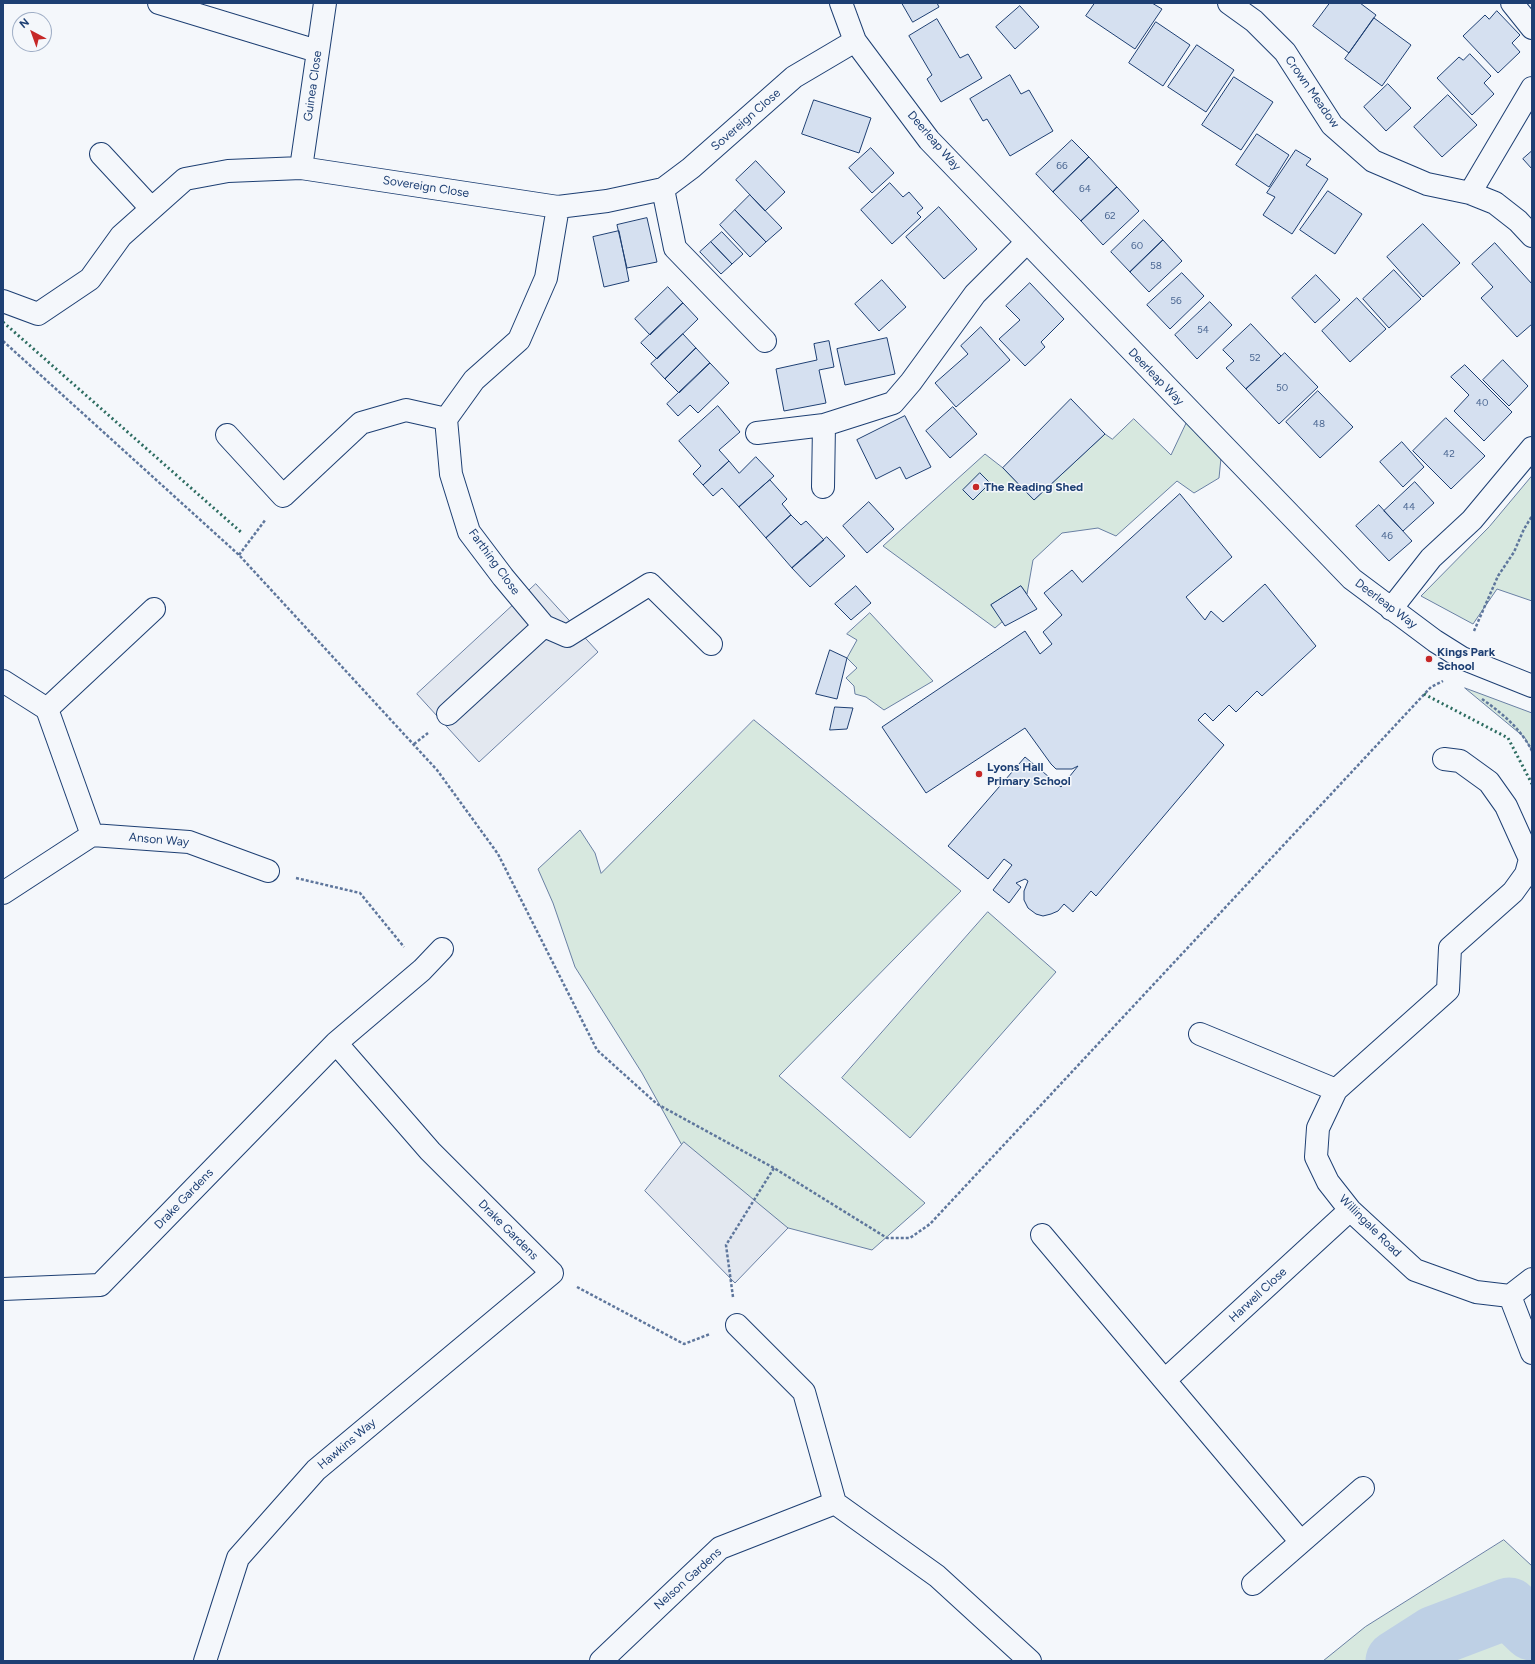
<!DOCTYPE html>
<html>
<head>
<meta charset="utf-8">
<style>
  body { margin:0 }
  #map { position:relative; width:1535px; height:1664px; overflow:hidden; background:#f4f7fb; font-family:Figtree,sans-serif }
  canvas { display:block }
  .frame { position:absolute; inset:0; border:4px solid #1d3f73; pointer-events:none }
  .north { position:absolute; left:12px; top:12px; width:40px; height:40px; box-sizing:border-box; background:#f4f7fb; border:1px solid #9eadc5; border-radius:50%; rotate:319deg; font-size:11px; font-weight:700; line-height:16px; text-align:center; color:#1d3f73 }
  .north::after { content:''; display:block; margin:auto; width:14px; height:18px; background:#c62828; clip-path:polygon(50% 0,100% 100%,50% 72%,0 100%) }
</style>
</head>
<body>
<div id="map">
<canvas width="1535" height="1664"></canvas>
<div class="frame"></div>
<div class="north">N</div>
</div>
<script>
const ctx = document.querySelector('canvas').getContext('2d');
ctx.lineJoin = 'round';
function fillPath(path, color) { ctx.fillStyle = color; ctx.fill(path, 'evenodd'); }
function strokePath(path, color, width, dash) { ctx.strokeStyle = color; ctx.lineWidth = width; ctx.lineCap = dash ? 'butt' : 'round'; ctx.setLineDash(dash || []); ctx.stroke(path); }
function label(font, color, halo, rows, align = 'center') {
  ctx.font = font + ' Figtree,sans-serif'; ctx.lineWidth = 3; ctx.setLineDash([]); ctx.textBaseline = 'middle'; ctx.strokeStyle = halo; ctx.fillStyle = color; for (const [text, x, y, turn = 0] of rows) {
    ctx.save(); ctx.translate(x, y); ctx.rotate((+turn || 0) * Math.PI / 180); ctx.textAlign = isNaN(turn) ? turn : align; if (halo) ctx.strokeText(text, 0, 0); ctx.fillText(text, 0, 0); ctx.restore();
  }
}
const green = new Path2D(`
  M1134,419L1171,455L1188,419L1223,438L1219,478L1194,493L1177,481L1116,536L1098,528L1062,533L1033,560L1027,594L1021,586L991,605L1003,621L995,628L883,546L985,454L1003,468L1034,500L1105,434L1112,439Z
  M1532,476V601L1497,589L1473,624L1421,596L1489,527Z
  M870,613L933,681L884,710L866,697L855,694L854,686L846,678L857,668L847,658L857,640L847,634Z
  M1465,688L1532,713V751L1525,738Z
  M754,720L961,891L779,1076L925,1203L872,1250L777,1225L694,1167L642,1073L575,967L553,903L538,869L580,830L595,853L601,873Z
  M988,912L1056,972L910,1138L842,1078Z
  M1504,1540L1532,1566V1661H1323L1365,1627Z`);
fillPath(green, '#d7e8df');
strokePath(green, '#687fa3', 1);
const parking = new Path2D(`
  M536,584L598,652L479,762L417,694Z
  M684,1142L788,1228L735,1283L645,1191Z`);
fillPath(parking, '#e3e8f0');
strokePath(parking, '#687fa3', 1);
strokePath(new Path2D(`
  M1396,1661L1435,1636L1509,1608L1532,1630`), '#bed0e5', 61);
const building = new Path2D(`
  M902,3H937L939,7L913,22Z
  M1095,3H1152L1162,9L1135,49L1086,16Z
  M1330,3H1360L1376,15L1349,53L1313,26Z
  M1020,6L1039,27L1015,49L996,27Z
  M1497,11L1520,35L1512,43L1520,52L1498,73L1463,36L1485,15L1489,19Z
  M1374,18L1411,45L1382,86L1345,59Z
  M937,19L960,58L968,54L982,78L941,102L927,79L932,75L909,36Z
  M1156,22L1190,45L1163,86L1129,63Z
  M1197,45L1234,70L1206,112L1168,87Z
  M1470,54L1491,76L1484,83L1494,94L1472,115L1437,78L1459,57L1463,60Z
  M1010,75L1021,94L1029,90L1053,131L1010,156L987,119L983,121L970,99Z
  M1234,77L1273,102L1241,150L1202,125Z
  M1388,84L1411,108L1386,131L1364,107Z
  M1448,95L1477,125L1442,157L1414,127Z
  M814,100L871,118L859,153L802,134Z
  M1257,134L1289,155L1269,187L1236,165Z
  M1072,140L1089,157L1053,192L1036,174Z
  M871,148L894,173L872,193L849,168Z
  M1296,150L1311,159L1306,165L1328,179L1292,234L1263,215L1275,197L1267,193Z
  M1532,151V169L1523,159Z
  M1089,157L1117,187L1081,221L1053,192Z
  M756,161L785,192L765,211L736,180Z
  M890,183L903,197L909,192L923,208L917,213L921,217L892,244L861,210Z
  M1117,187L1139,211L1103,245L1081,221Z
  M1328,191L1362,214L1335,254L1300,230Z
  M750,195L782,228L766,242L735,210Z
  M939,207L977,249L944,279L906,237Z
  M735,210L766,242L750,257L720,225Z
  M647,218L657,262L627,268L617,225Z
  M1144,220L1163,240L1130,272L1111,252Z
  M1423,224L1460,263L1423,297L1387,257Z
  M619,231L629,281L604,287L593,237Z
  M722,232L743,254L732,264L711,242Z
  M1163,240L1182,261L1149,292L1130,272Z
  M711,242L732,264L721,274L700,252Z
  M1495,243L1532,284V324L1517,337L1481,298L1493,287L1472,264Z
  M1394,270L1421,299L1389,328L1363,299Z
  M1182,273L1204,296L1170,329L1147,305Z
  M1316,275L1340,300L1315,323L1292,298Z
  M882,280L906,307L879,331L855,304Z
  M1030,283L1064,319L1041,342L1045,347L1025,366L999,339L1020,320L1006,306Z
  M668,287L683,303L650,335L635,319Z
  M1357,298L1386,329L1350,362L1322,331Z
  M1210,302L1232,325L1197,359L1175,335Z
  M683,303L698,319L657,359L641,343Z
  M1251,324L1281,356L1246,389L1226,368L1234,361L1223,350Z
  M981,327L1010,360L956,407L935,383L968,354L961,346Z
  M683,334L696,348L665,379L651,364Z
  M887,338L895,374L845,385L837,349Z
  M829,341L834,367L819,370L826,403L784,411L776,369L817,360L814,344Z
  M696,348L710,363L679,393L665,379Z
  M1285,353L1318,387L1279,424L1246,389Z
  M1503,360L1528,386L1509,406L1483,380Z
  M710,363L729,383L698,413L690,405L678,416L667,404Z
  M1465,365L1512,412L1484,441L1454,411L1469,395L1451,377Z
  M1318,391L1353,427L1320,458L1286,422Z
  M1071,399L1105,434L1034,500L1003,468Z
  M718,406L740,432L719,450L729,461L703,485L693,474L701,466L679,441Z
  M953,407L977,434L950,458L926,431Z
  M905,416L931,467L906,479L900,467L876,479L857,440Z
  M1446,418L1485,456L1451,489L1413,451Z
  M1402,442L1424,467L1403,487L1380,462Z
  M756,457L774,476L739,507L722,488L713,496L703,485L729,461L739,473Z
  M980,473L990,483L973,500L963,490Z
  M770,480L787,499L782,504L791,515L766,538L739,507Z
  M1415,482L1434,503L1403,531L1384,511Z
  M1180,494L1232,557L1186,597L1205,620L1211,611L1223,622L1265,584L1316,646L1262,696L1257,691L1236,712L1229,705L1213,721L1205,713L1198,720L1224,745L1096,896L1091,891L1073,912L1064,904L1058,911L1051,914L1043,916L1036,914L1028,908L1024,900V891L1028,881L1025,879L1016,883L1021,887L1009,903L993,890L1012,865L1004,859L988,879L948,846L1025,757L1061,787L1078,766L1072,769H1056L1051,764L1025,728L926,793L882,727L1025,631L1040,654L1052,644L1043,632L1062,615L1044,593L1072,570L1082,582Z
  M869,502L894,529L867,553L843,526Z
  M1379,505L1412,541L1389,561L1356,526Z
  M791,515L801,525L806,521L824,540L792,568L766,538Z
  M827,537L845,556L810,587L792,568Z
  M856,586L871,603L851,620L835,604Z
  M1021,586L1037,609L1005,626L991,605Z
  M830,650L847,658L837,699L816,694Z
  M835,707L853,708L847,729L830,730Z`);
fillPath(building, '#d5e0f0');
strokePath(building, '#1d3f73', 1);
const minor = new Path2D(`
  M159,3L317,51
  M841,3L855,41L929,140L1352,579L1435,641L1462,658L1532,686
  M1229,3L1254,21L1285,52L1332,125L1373,161L1427,184L1470,193L1495,203L1518,221L1532,236
  M1512,3L1532,28
  M101,154L151,208
  M301,168L325,3
  M663,189L675,248L765,341
  M1470,193L1532,88
  M3,301L38,314L90,279L121,236L185,179L228,171L301,168L558,207L607,201L663,189L691,168L794,77L855,41
  M757,433L824,425L893,403L911,382L975,294L1027,242
  M227,435L283,496L361,423L406,410L446,419
  M823,487L824,425
  M1391,609L1431,558L1472,520L1532,448
  M544,626L567,636L650,584L711,644
  M3,681L47,709L92,835L3,893
  M47,709L154,609
  M448,714L544,626L503,577L469,532L451,474L446,419L474,380L519,340L546,278L558,207
  M1444,759L1460,761L1489,782L1506,806L1530,859L1526,874L1513,892L1450,948L1448,990L1336,1090L1318,1128L1316,1157L1328,1182L1350,1210L1415,1270L1476,1292L1510,1296L1532,1279
  M92,835L189,842L268,871
  M1200,1034L1336,1090
  M1042,1235L1301,1542
  M3,1289L100,1285L336,1043L422,970L442,949
  M1510,1296L1532,1353
  M737,1325L804,1392L835,1503
  M1165,1380L1350,1210
  M1253,1584L1363,1488
  M205,1661L238,1558L316,1470L552,1273L430,1151L336,1043
  M601,1661L720,1548L835,1503L937,1576L1030,1661`);
strokePath(minor, '#1d3f73', 24);
strokePath(new Path2D(`
  M3,341L239,555L437,770L498,854L597,1050L657,1104L774,1168L887,1238H910L930,1224L1431,687L1443,681
  M239,555L266,519
  M1474,631L1498,576L1514,552L1524,529L1532,516
  M1482,699C1502,713 1521,729 1532,751
  M414,744L428,733
  M296,878L360,893L404,947
  M577,1287L684,1344L710,1334
  M733,1297L726,1245L774,1168`), '#5e769c', 2.5, [3, 2]);
strokePath(minor, '#f4f7fb', 22);
strokePath(new Path2D(`
  M3,322L242,533
  M1424,694L1508,738L1532,784`), '#2c6c60', 3, [2, 3]);
for (const [x, y, r, color] of [
  [976,487,4,"#c62828"],
  [1429,659,4,"#c62828"],
  [979,774,4,"#c62828"]
]) { const dot = new Path2D(); dot.arc(x, y, r, 0, 2 * Math.PI); ctx.fillStyle = color; ctx.fill(dot); strokePath(dot, '#f4f7fb', 1.5); }
label('10px', '#4b6792', null, [
  ["66",1062,166],
  ["64",1085,189],
  ["62",1110,216],
  ["60",1137,246],
  ["58",1156,266],
  ["56",1176,301],
  ["54",1203,330],
  ["52",1255,358],
  ["50",1282,388],
  ["40",1482,403],
  ["48",1319,424],
  ["42",1449,454],
  ["44",1409,507],
  ["46",1387,536]
]);
label('12px', '#1d3f73', '#f4f7fb', [
  ["Guinea Close",313,86,-82],
  ["Crown Meadow",1312,92,55],
  ["Sovereign Close",746,120,-41],
  ["Deerleap Way",934,141,49],
  ["Sovereign Close",426,187,9],
  ["Deerleap Way",1156,377,46],
  ["Farthing Close",494,562,54],
  ["Deerleap Way",1386,604,37],
  ["Anson Way",159,840,5],
  ["Drake Gardens",184,1199,-46],
  ["Willingale Road",1370,1226,45],
  ["Drake Gardens",508,1230,45],
  ["Harwell Close",1258,1295,-43],
  ["Hawkins Way",347,1444,-40],
  ["Nelson Gardens",688,1579,-42]
]);
label('bold 12px', '#1d3f73', '#f4f7fb', [
  ["The Reading Shed",984,487],
  ["Kings Park",1437,652],
  ["School",1437,666],
  ["Lyons Hall",987,767],
  ["Primary School",987,781]
], 'left');
</script>
</body>
</html>
